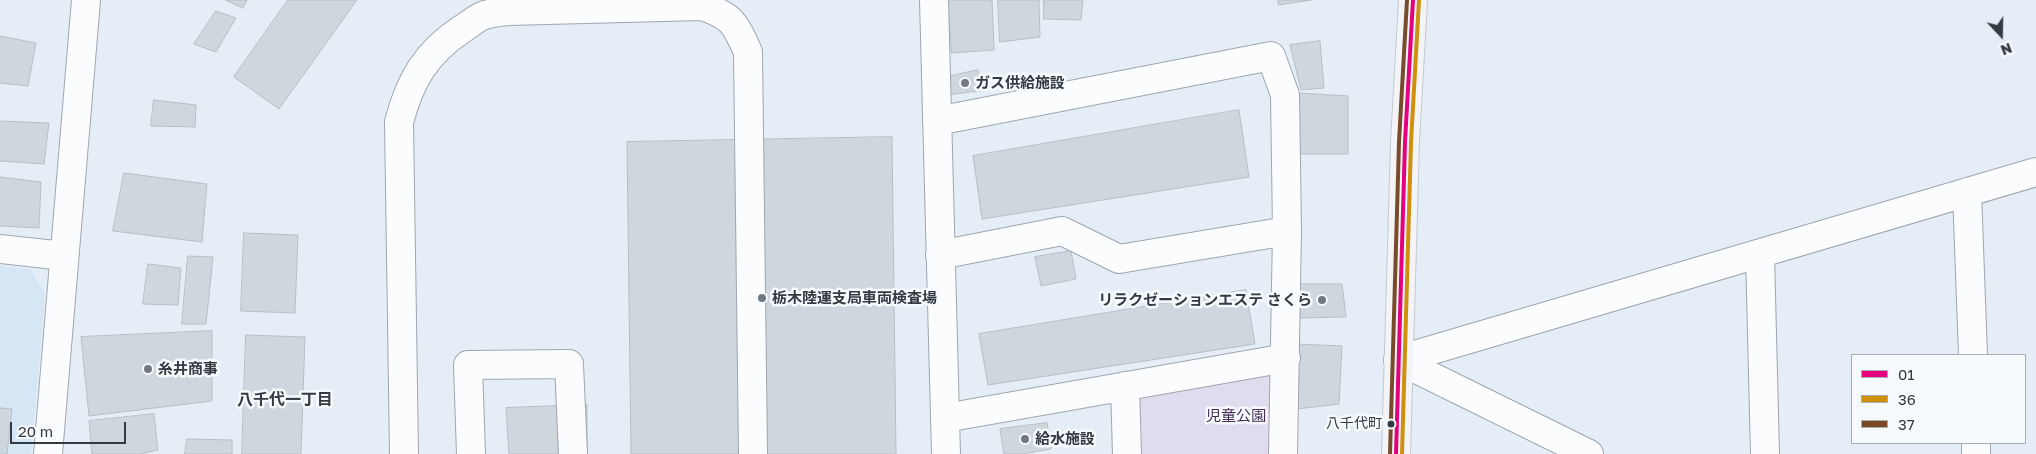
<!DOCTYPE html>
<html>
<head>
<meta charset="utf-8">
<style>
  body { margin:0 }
  #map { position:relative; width:2036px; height:454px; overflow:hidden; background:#e5eef7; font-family:"Golos Text",sans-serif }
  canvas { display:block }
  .legend { position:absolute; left:1851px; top:354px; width:175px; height:90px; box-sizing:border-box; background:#f6fafd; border:1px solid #a8adb2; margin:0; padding:6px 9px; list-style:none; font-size:15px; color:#333a41 }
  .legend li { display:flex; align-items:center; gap:10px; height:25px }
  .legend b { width:25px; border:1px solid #a8adb2 }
  .north { position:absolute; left:1976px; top:10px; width:50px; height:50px; -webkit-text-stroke:4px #f6fafd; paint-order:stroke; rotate:159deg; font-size:14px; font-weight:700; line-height:20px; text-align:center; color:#333a41 }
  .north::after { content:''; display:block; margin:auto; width:18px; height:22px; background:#333a41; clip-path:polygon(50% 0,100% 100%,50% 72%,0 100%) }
  .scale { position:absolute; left:10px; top:422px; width:116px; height:22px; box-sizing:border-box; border:2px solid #333a41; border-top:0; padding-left:6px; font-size:15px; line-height:18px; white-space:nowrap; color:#333a41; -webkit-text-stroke:4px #f6fafd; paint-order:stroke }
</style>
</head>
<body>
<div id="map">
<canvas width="2036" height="454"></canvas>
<ul class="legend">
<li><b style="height:6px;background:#e5007d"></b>01</li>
<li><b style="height:6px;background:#d0900d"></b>36</li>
<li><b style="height:6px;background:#7a4b2a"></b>37</li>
</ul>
<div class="north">N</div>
<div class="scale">20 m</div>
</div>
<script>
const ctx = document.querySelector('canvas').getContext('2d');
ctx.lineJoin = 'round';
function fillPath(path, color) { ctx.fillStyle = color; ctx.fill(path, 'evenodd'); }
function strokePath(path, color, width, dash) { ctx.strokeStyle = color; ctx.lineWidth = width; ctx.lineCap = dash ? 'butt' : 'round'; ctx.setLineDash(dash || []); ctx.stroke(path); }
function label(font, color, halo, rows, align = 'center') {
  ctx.font = font + ' "Golos Text","Noto Sans JP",sans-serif'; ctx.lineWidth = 5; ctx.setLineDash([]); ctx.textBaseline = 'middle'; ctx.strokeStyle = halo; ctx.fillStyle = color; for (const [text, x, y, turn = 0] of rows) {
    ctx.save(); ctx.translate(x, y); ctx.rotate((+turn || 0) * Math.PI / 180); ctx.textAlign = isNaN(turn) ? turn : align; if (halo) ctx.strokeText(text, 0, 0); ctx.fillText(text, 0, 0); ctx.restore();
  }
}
fillPath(new Path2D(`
  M0,266L30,269L45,293L31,454H0Z`), '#d5e6f5');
fillPath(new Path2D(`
  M1268,373L1275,380V454H1139V393Z`), '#e0dbee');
const building = new Path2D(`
  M226,0H247L243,8Z
  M288,0H357L279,109L234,77Z
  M948,0H992L994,50L952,53Z
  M998,0H1039L1040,37L1000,42Z
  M1044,0H1083L1081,20L1044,19Z
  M1278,0H1311L1279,5Z
  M216,11L236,18L216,52L194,44Z
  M0,36L36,43L28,86L0,83Z
  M1320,41L1324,88L1301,90L1290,45Z
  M978,70L985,90L948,95L947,77Z
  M1299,93L1348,96V154H1299Z
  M154,100L196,105L195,127L151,126Z
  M1239,110L1249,177L982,219L973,156Z
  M0,121L49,123L44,164L0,161Z
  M892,137L896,454H631L627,142Z
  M124,173L207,184L202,242L113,231Z
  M0,177L41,182L39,228L0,226Z
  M244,233L298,235L295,313L241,311Z
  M1071,251L1076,279L1041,286L1035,257Z
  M188,256L213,257L206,324H182Z
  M148,264L181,268L178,305L143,304Z
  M1300,284H1342L1346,317L1300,318Z
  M1246,290L1255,344L988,385L979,334Z
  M212,331V401L89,416L81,337Z
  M246,335L305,337L301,454H242Z
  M1297,344L1342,346L1339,404L1297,409Z
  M587,405V454H509L506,408Z
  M0,408L12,409L7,454H0Z
  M154,414L158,450L140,454H92L89,421Z
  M1047,423L1051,449L1022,454H1004L1000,429Z
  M187,439L232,440V454H185Z`);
fillPath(building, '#ced7dd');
strokePath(building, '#b6bfc4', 1);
const minor = new Path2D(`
  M934,0L946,454
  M937,121L1271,56L1285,95L1287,231L1283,454
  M1967,192L1973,355
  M0,249L64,256
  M1760,254L1765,454
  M940,255L1062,231L1119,259L1287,231
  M1398,360L2036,172
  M1398,360L1589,454
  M1125,386L1127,454
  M945,418L1286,358
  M1976,443V454
  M48,454L86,0
  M404,454L399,122C410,80 426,53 462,29C469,25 475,19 482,16C489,13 500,12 508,11L702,6C732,16 735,23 748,52L753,454
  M471,454L468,365L569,364L573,454`);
const major = new Path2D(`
  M1396,454L1405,142L1413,0`);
strokePath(minor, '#9fa6ad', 30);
strokePath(major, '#c5cace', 30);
strokePath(minor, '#fbfcfe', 28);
strokePath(major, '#f2f4f8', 28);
strokePath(new Path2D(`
  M1396,454L1405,142L1413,0`), '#e5007d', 4);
strokePath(new Path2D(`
  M1402,454L1411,142L1419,0`), '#d0900d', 4);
strokePath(new Path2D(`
  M1390,454L1399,142L1407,0`), '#7a4b2a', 4);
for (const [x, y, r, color] of [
  [965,83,5,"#717981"],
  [762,298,5,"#717981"],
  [1322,300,5,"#717981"],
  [148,369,5,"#717981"],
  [1391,424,4.5,"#333a41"],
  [1025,439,5,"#717981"]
]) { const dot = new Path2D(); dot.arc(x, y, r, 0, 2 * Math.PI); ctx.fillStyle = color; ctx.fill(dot); strokePath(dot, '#f6fafd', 2); }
label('14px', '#333a41', '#f6fafd', [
  ["八千代町",1382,424]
], 'right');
label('bold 15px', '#333a41', '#f6fafd', [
  ["ガス供給施設",975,83],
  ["栃木陸運支局車両検査場",772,298],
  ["リラクゼーションエステ さくら",1312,300,"right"],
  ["糸井商事",158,369],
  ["給水施設",1035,439]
], 'left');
label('15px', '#462f55', '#f6fafd', [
  ["児童公園",1236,416]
]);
label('bold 16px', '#333a41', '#f6fafd', [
  ["八千代一丁目",285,400]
]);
</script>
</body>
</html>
